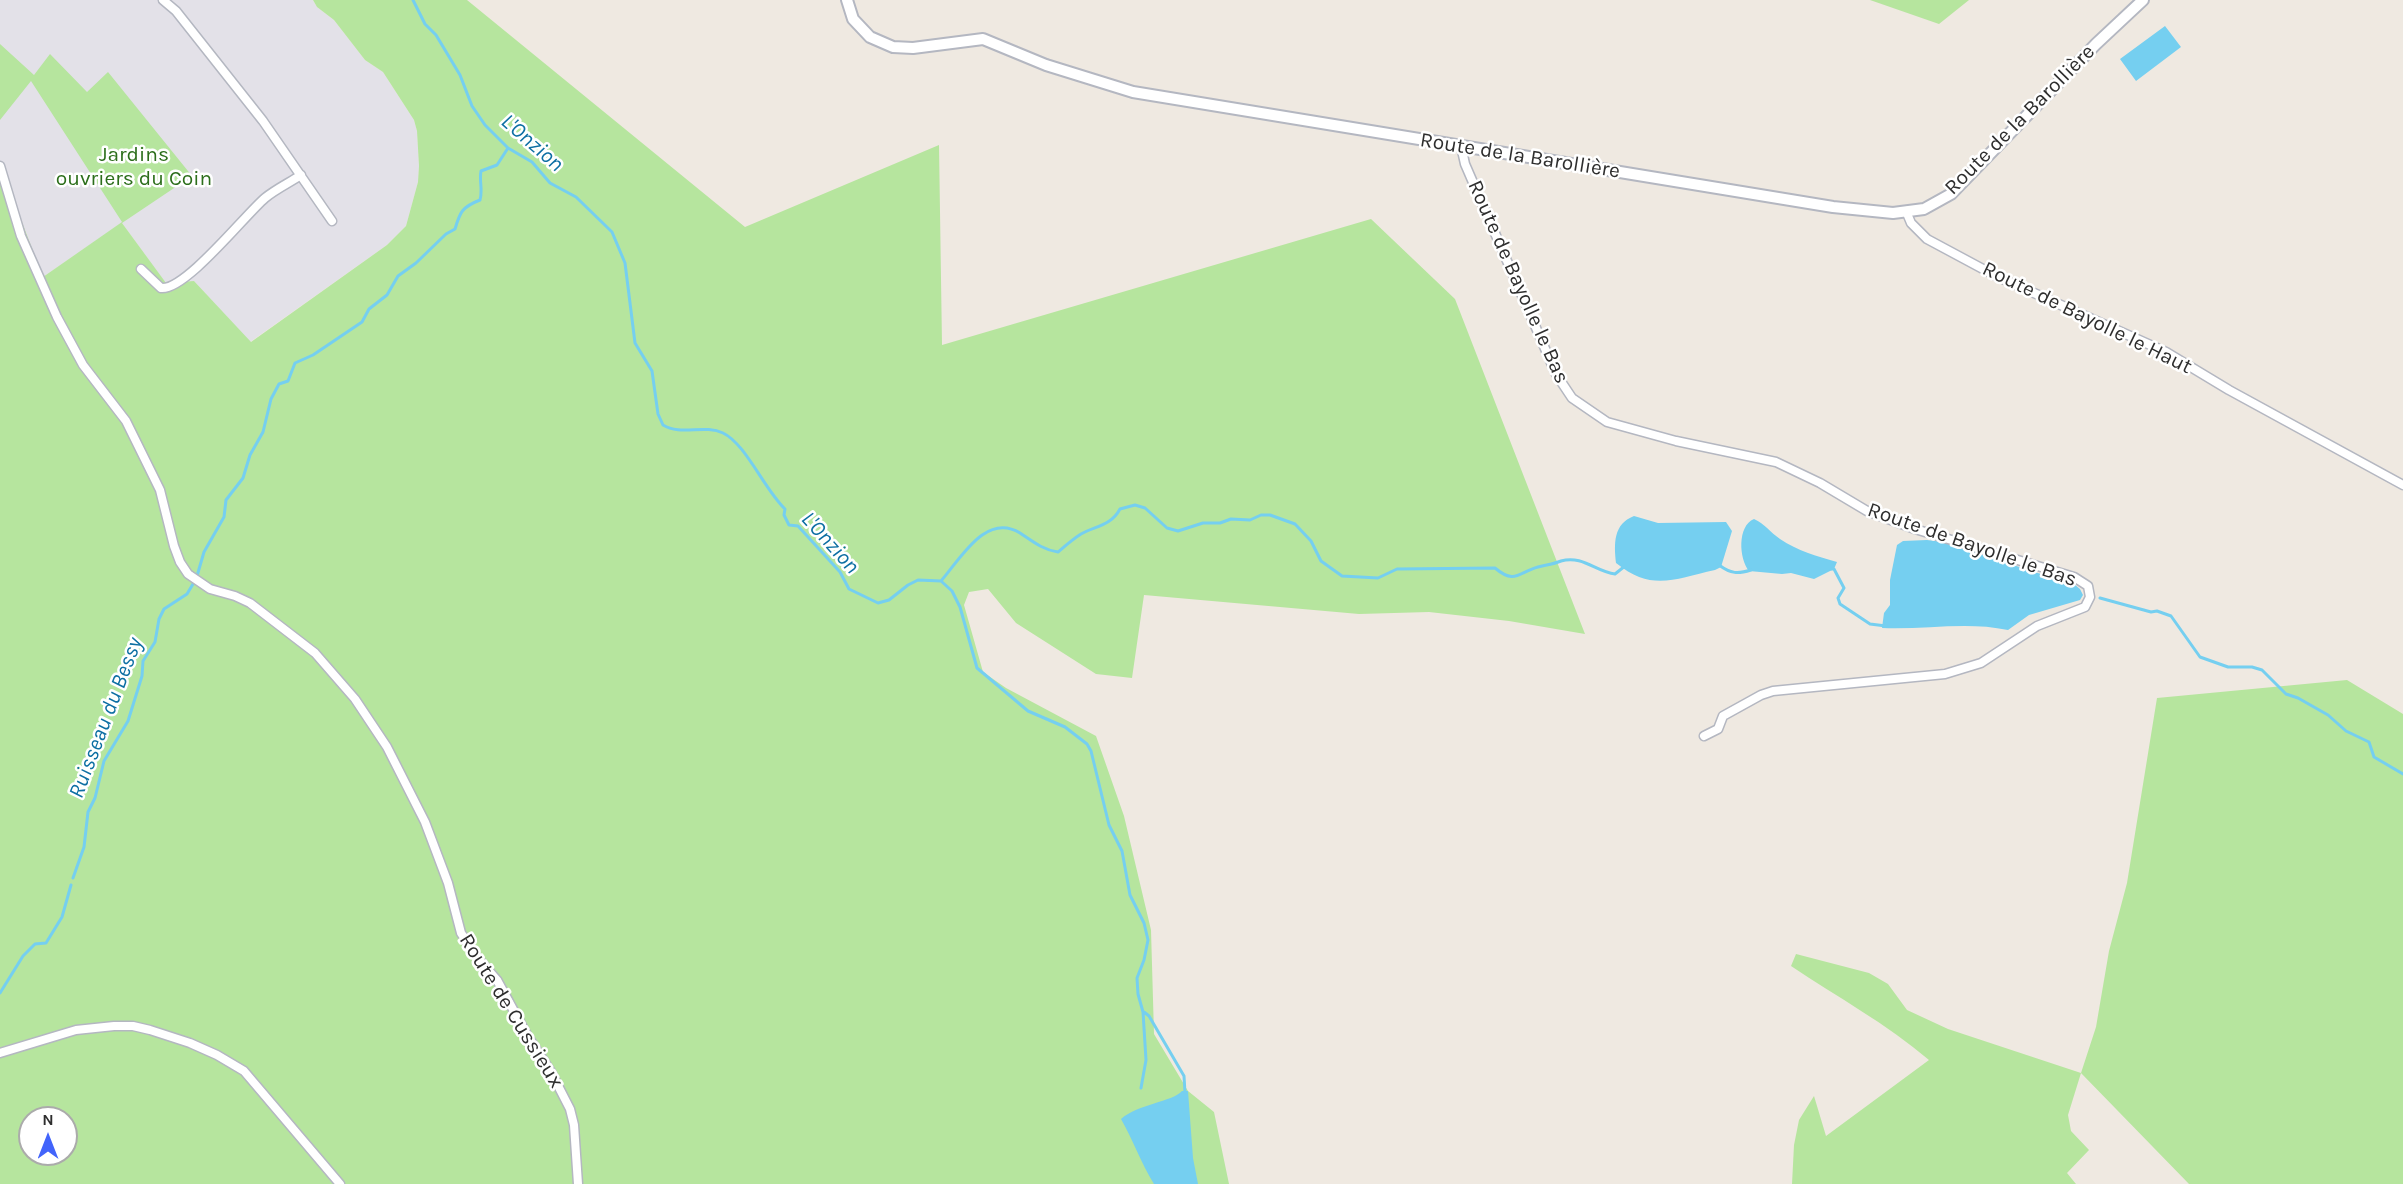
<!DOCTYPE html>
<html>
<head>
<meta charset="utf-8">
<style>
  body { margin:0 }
  #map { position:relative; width:2403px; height:1184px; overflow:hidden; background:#efe9e1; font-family:Karla,sans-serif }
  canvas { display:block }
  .north { position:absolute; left:18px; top:1106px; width:60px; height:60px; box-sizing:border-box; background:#fff; border:2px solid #ababab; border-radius:50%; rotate:0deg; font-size:16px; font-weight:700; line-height:24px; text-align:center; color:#2e2e2e }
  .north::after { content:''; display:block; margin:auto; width:21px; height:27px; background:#4264fb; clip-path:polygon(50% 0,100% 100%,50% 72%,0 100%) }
</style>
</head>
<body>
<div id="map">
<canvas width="2403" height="1184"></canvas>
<div class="north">N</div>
</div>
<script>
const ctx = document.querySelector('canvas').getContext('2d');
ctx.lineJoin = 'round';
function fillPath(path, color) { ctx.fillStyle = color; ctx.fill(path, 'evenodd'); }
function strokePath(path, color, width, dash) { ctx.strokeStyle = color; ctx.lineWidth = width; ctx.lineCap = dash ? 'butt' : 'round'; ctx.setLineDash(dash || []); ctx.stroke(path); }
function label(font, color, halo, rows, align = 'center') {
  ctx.font = font + ' Karla,sans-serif'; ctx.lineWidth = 5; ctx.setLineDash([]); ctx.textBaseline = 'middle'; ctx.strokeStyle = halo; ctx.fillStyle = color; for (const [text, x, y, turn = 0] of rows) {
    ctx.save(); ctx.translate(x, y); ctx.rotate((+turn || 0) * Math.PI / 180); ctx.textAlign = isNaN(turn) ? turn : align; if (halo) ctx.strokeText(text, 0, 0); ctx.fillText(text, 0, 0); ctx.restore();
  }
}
fillPath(new Path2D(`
  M0,0H313L317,7L334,20L365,60L383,72L414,120L417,131L419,166L418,182L406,226L387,245L250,342L194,281L166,284L122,223L43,277L15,204L0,176Z`), '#e3e1e8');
fillPath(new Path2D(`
  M313,0H467L745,227L939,145L942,345L1371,219L1455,299L1585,634L1509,621L1429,612L1359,614L1144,595L1132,678L1096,674L1016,623L988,589L969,592L964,605L983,672L1006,688L1096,736L1124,816L1151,930L1154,1034L1188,1091L1214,1112L1229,1184H0V176L15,204L43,277L122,222L31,81L0,120V44L34,75L50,54L87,92L108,72L192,176L122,223L166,283L194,281L251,342L387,245L406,226L418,182L419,166L417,131L414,120L383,72L365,60L334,20L317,7ZM30,1118H66V1154H30Z
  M1870,0H1969L1939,24Z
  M2347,680L2403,714V1184H2189L2081,1073L2068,1115L2071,1131L2089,1150L2067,1173L2076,1184H1792L1794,1145L1799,1120L1814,1096L1826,1136L1929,1060C1887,1024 1837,997 1791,966L1796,954L1869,973L1888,984L1907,1010L1948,1029L2081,1073L2096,1027L2109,951L2127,883L2157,698Z`), '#b6e59e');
fillPath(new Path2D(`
  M2165,26L2181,47L2136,81L2120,59Z
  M1634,516L1658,523L1726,522L1732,531L1721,567L1715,570C1674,579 1652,592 1616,563C1614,544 1613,524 1634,516Z
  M1754,519C1765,524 1770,532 1780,539C1798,551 1816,556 1837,562L1834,569L1814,579L1791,573L1782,574L1749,571C1739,559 1737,526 1754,519Z
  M1927,540L1943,542L2044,575L2069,580L2080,589L2083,595L2080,600L2029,615L2008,630C1967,621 1924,630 1882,628L1884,613L1890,605V580L1897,545L1903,541Z
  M1182,1091H1188L1193,1158L1198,1184H1154C1141,1163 1133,1140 1121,1119C1138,1104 1172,1102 1182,1091Z`), '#75cff0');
strokePath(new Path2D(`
  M413,0L425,24L436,35L460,75L472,106L485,125L508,148L532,162L550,183L576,197L612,232L625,263L635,343L652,371L658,414L663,425C681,436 704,424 723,433C746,444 764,489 785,509L784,515L789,525L798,526L840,572L849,589L878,603L889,600L908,585L918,580L941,581L952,591L960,607L977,668L1028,711L1065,727L1087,744L1091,751L1109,825L1122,851L1130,895L1144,923L1148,940L1144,960L1137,978L1138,994L1143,1012L1146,1060L1141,1088
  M1719,565C1731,574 1738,574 1751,570
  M1831,569H1834L1844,588L1838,598L1840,604L1870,624L1886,626
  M197,576L204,552L224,517L226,500L243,478L250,455L263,432L271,399L279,384L288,381L295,363L313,355L362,322L369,309L387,295L398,276L416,263L446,234L455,229C460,212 462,207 480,200C483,190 479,181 481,171L497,165L508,148
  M941,581C961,558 986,512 1020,533C1032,541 1043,550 1058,552C1065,546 1073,539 1081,534C1095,526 1111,526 1120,509L1135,505L1145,508L1167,528L1178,531L1203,523H1220L1231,519L1250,520L1261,515H1270L1295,524L1311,541L1321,561L1342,576L1378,578L1397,569L1495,568C1515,585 1519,572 1538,567C1546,565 1554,564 1561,561C1583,555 1596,572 1615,574L1625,566
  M2100,598L2151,612L2157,611L2171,616L2200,657L2228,667H2252L2262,670L2286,694L2298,698L2328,715L2346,731L2369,742L2374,757L2403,774
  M73,878L84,847L88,812L95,798L104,761L128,721L142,676L143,661L155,642L159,619L164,609L187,594L193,584
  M0,993L23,956L35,944L46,943L62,917L71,885
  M1144,1012L1149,1016L1184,1076L1185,1093`), '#75cff0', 3);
const minor = new Path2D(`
  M163,0L176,11L263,121L332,221
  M1461,146L1465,164L1556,374L1572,398L1607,422L1676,441L1776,462L1820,483L1867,511L1915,529L2074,577L2088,586L2090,597L2085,607L2037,626L1981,663L1945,674L1773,691L1761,695L1723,716L1718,729L1704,736
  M0,166L21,236L57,317L83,365L126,421L160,490L174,546L180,562L188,574L210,589L235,596L250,603L315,653L355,699L387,747L425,822L448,883L461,933L477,957L497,980L527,1035L551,1072L570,1109L574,1125L578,1184
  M1906,211L1911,223L1927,239L1996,276L2166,352L2229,390L2403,485
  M141,269L161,288C185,291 245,215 265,198C276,189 289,183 301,175
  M0,1053L76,1030L114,1026H133L150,1030L190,1043L217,1055L244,1071L340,1184`);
const secondary = new Path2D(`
  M847,0L853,19L870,37L893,47L913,48L983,39L1046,65L1133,92L1833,207L1893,213L1924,209L1951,194L2096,44L2143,0`);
strokePath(minor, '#b4b7c1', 11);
strokePath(secondary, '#b4b7c1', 14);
strokePath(minor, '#fff', 8);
strokePath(secondary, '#fff', 10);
label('21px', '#2e2e2e', '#fff', [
  ["Route de la Barollière",2020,120,-45],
  ["Route de la Barollière",1520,156,9],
  ["Route de Bayolle le Bas",1518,282,66],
  ["Route de Bayolle le Haut",2087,318,26],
  ["Route de Bayolle le Bas",1972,545,19],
  ["Route de Cussieux",511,1011,58]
]);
label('21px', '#2c6e1b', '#fff', [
  ["Jardins",134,155],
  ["ouvriers du Coin",134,179]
]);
label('italic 22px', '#0d6fa3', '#fff', [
  ["L'Onzion",532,143,41],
  ["L'Onzion",830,543,48],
  ["Ruisseau du Bessy",106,718,-69]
]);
</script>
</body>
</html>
